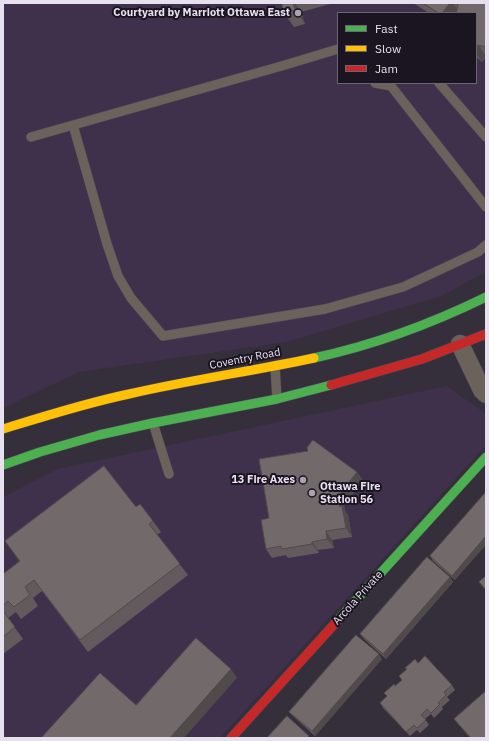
<!DOCTYPE html>
<html>
<head>
<meta charset="utf-8">
<style>
  body { margin:0 }
  #map { position:relative; width:489px; height:741px; overflow:hidden; background:#352f3c; font-family:"IBM Plex Sans",sans-serif }
  canvas { display:block }
  .frame { position:absolute; inset:0; border:4px solid #e7e0ef; pointer-events:none }
  .legend { position:absolute; left:337px; top:12px; width:140px; height:72px; box-sizing:border-box; background:#1a1520; border:1px solid #6c6673; margin:0; padding:5px 7px; list-style:none; font-size:12px; color:#e7e0ef }
  .legend li { display:flex; align-items:center; gap:8px; height:20px }
  .legend b { width:20px; border:1px solid #6c6673 }
</style>
</head>
<body>
<div id="map">
<canvas width="489" height="741"></canvas>
<div class="frame"></div>
<ul class="legend">
<li><b style="height:5px;background:#4caf50"></b>Fast</li>
<li><b style="height:5px;background:#ffc107"></b>Slow</li>
<li><b style="height:5px;background:#c62828"></b>Jam</li>
</ul>
</div>
<script>
const ctx = document.querySelector('canvas').getContext('2d');
ctx.lineJoin = 'round';
function fillPath(path, color) { ctx.fillStyle = color; ctx.fill(path, 'evenodd'); }
function strokePath(path, color, width, dash) { ctx.strokeStyle = color; ctx.lineWidth = width; ctx.lineCap = dash ? 'butt' : 'round'; ctx.setLineDash(dash || []); ctx.stroke(path); }
function label(font, color, halo, rows, align = 'center') {
  ctx.font = font + ' "IBM Plex Sans",sans-serif'; ctx.lineWidth = 4; ctx.setLineDash([]); ctx.textBaseline = 'middle'; ctx.strokeStyle = halo; ctx.fillStyle = color; for (const [text, x, y, turn = 0] of rows) {
    ctx.save(); ctx.translate(x, y); ctx.rotate((+turn || 0) * Math.PI / 180); ctx.textAlign = isNaN(turn) ? turn : align; if (halo) ctx.strokeText(text, 0, 0); ctx.fillText(text, 0, 0); ctx.restore();
  }
}
fillPath(new Path2D(`
  M3,3H486V272L441,296L286,342L79,372L3,408ZM338,13H476V83H338Z
  M447,386L486,414V445L220,738H3V497L58,469Z`), '#3f314c');
const lane = new Path2D(`
  M375,83L391,86L486,207
  M439,83L486,137
  M73,125L107,244L118,276L131,298L163,336L325,309L403,287L478,252L486,245
  M31,137L285,65L338,49
  M275,366L277,399
  M153,423L169,474`);
const street = new Path2D(`
  M460,344L482,390L486,394`);
const fast = new Path2D(`
  M314,358C374,345 431,324 486,297
  M3,465L40,452L99,435L153,423L277,399L331,385
  M339,619L486,457`);
const slow = new Path2D(`
  M3,429C45,416 86,403 129,394C190,380 253,371 314,358`);
const jam = new Path2D(`
  M331,385L422,359L486,334
  M231,738L339,619`);
strokePath(lane, '#514c58', 10);
strokePath(street, '#514c58', 19);
strokePath(fast, '#514c58', 10);
strokePath(slow, '#514c58', 10);
strokePath(jam, '#514c58', 10);
strokePath(lane, '#6b625c', 9);
strokePath(street, '#6b625c', 18);
strokePath(fast, '#4caf50', 9);
strokePath(slow, '#ffc107', 9);
strokePath(jam, '#c62828', 9);
fillPath(new Path2D(`
  M282,3H334L301,12L305,24L294,27L284,13Z
  M413,3H486V57L482,62L476,57V13H429Z
  M363,480L344,506L345,511L348,515L352,537L332,540L334,548L318,550L319,553L288,558L286,555L272,558L266,549L269,518Z
  M486,492L455,580L433,561L430,556Z
  M136,507L153,521L161,532L157,535L188,575L88,652L42,591L33,598L38,606L21,619L16,612L8,618L23,639L3,654V574L19,561L5,541Z
  M450,577L453,582L386,659L364,639L360,634Z
  M382,659L315,736L293,716L289,712Z
  M418,663L452,685L455,690L447,697L450,700L442,707L443,709L434,718L431,714L425,719L429,725L420,733L417,730L410,736L383,708L380,703L387,696L384,693L395,686L402,680L399,676L407,670L405,668Z
  M454,719L486,738H470Z`), '#625a5c');
fillPath(new Path2D(`
  M293,3H295L301,12L305,24L295,10Z
  M450,3H453L460,12L459,13H442Z
  M478,45L486,56L482,62L476,54V47Z
  M357,472L363,480L344,506L345,511L348,515L352,537L346,528L340,507L338,497Z
  M326,531L332,540L334,548L327,539Z
  M486,536V545L455,580L452,576Z
  M312,542L318,550L319,553L312,544Z
  M450,577L453,582L386,659L383,654Z
  M379,654L382,659L315,736L312,731Z
  M231,669L237,678L184,738H170Z`), '#504a4b');
const building = new Path2D(`
  M282,3H293L295,10L284,13Z
  M423,3H450L442,13H439Z
  M455,3H486V47L478,45L476,47V13H456L458,5Z
  M313,440L357,472L338,497L340,507L342,506L346,528L326,531L327,539L312,542V544L282,549L281,546L266,549L261,520L269,518L259,459L308,451L307,448Z
  M104,466L136,507L140,504L153,521L149,524L180,564L80,640L34,580L25,587L30,595L14,607L8,601L3,605V574L20,561L5,541Z
  M486,492V536L452,576L430,556Z
  M427,557L450,577L383,654L360,634Z
  M486,576V590L479,582Z
  M3,611L15,627L3,637Z
  M356,635L379,654L312,731L289,712Z
  M196,638L231,669L170,738H41L100,673L136,705Z
  M425,656L452,685L444,692L446,695L438,703L440,704L431,713L427,709L421,715L426,720L417,728L414,725L406,732L380,703L387,696L384,693L394,684L395,686L402,680L399,676L407,669L405,668L415,659L418,663Z
  M486,691V738H471L454,719Z
  M287,716L309,736L307,738H267Z`);
fillPath(building, '#72696b');
strokePath(building, '#504a4b', 1);
for (const [x, y, r, color] of [
  [298,13,4,"#a9a2b0"],
  [303,480,4,"#a9a2b0"],
  [312,493,4,"#a9a2b0"]
]) { const dot = new Path2D(); dot.arc(x, y, r, 0, 2 * Math.PI); ctx.fillStyle = color; ctx.fill(dot); strokePath(dot, '#1a1520', 1.5); }
label('bold 11px', '#e7e0ef', '#1a1520', [
  ["Courtyard by Marriott Ottawa East",290,13],
  ["13 Fire Axes",295,480],
  ["Ottawa Fire",320,487,"left"],
  ["Station 56",320,500,"left"]
], 'right');
label('11px', '#e7e0ef', '#1a1520', [
  ["Coventry Road",245,359,-11],
  ["Arcola Private",358,598,-48]
]);
</script>
</body>
</html>
